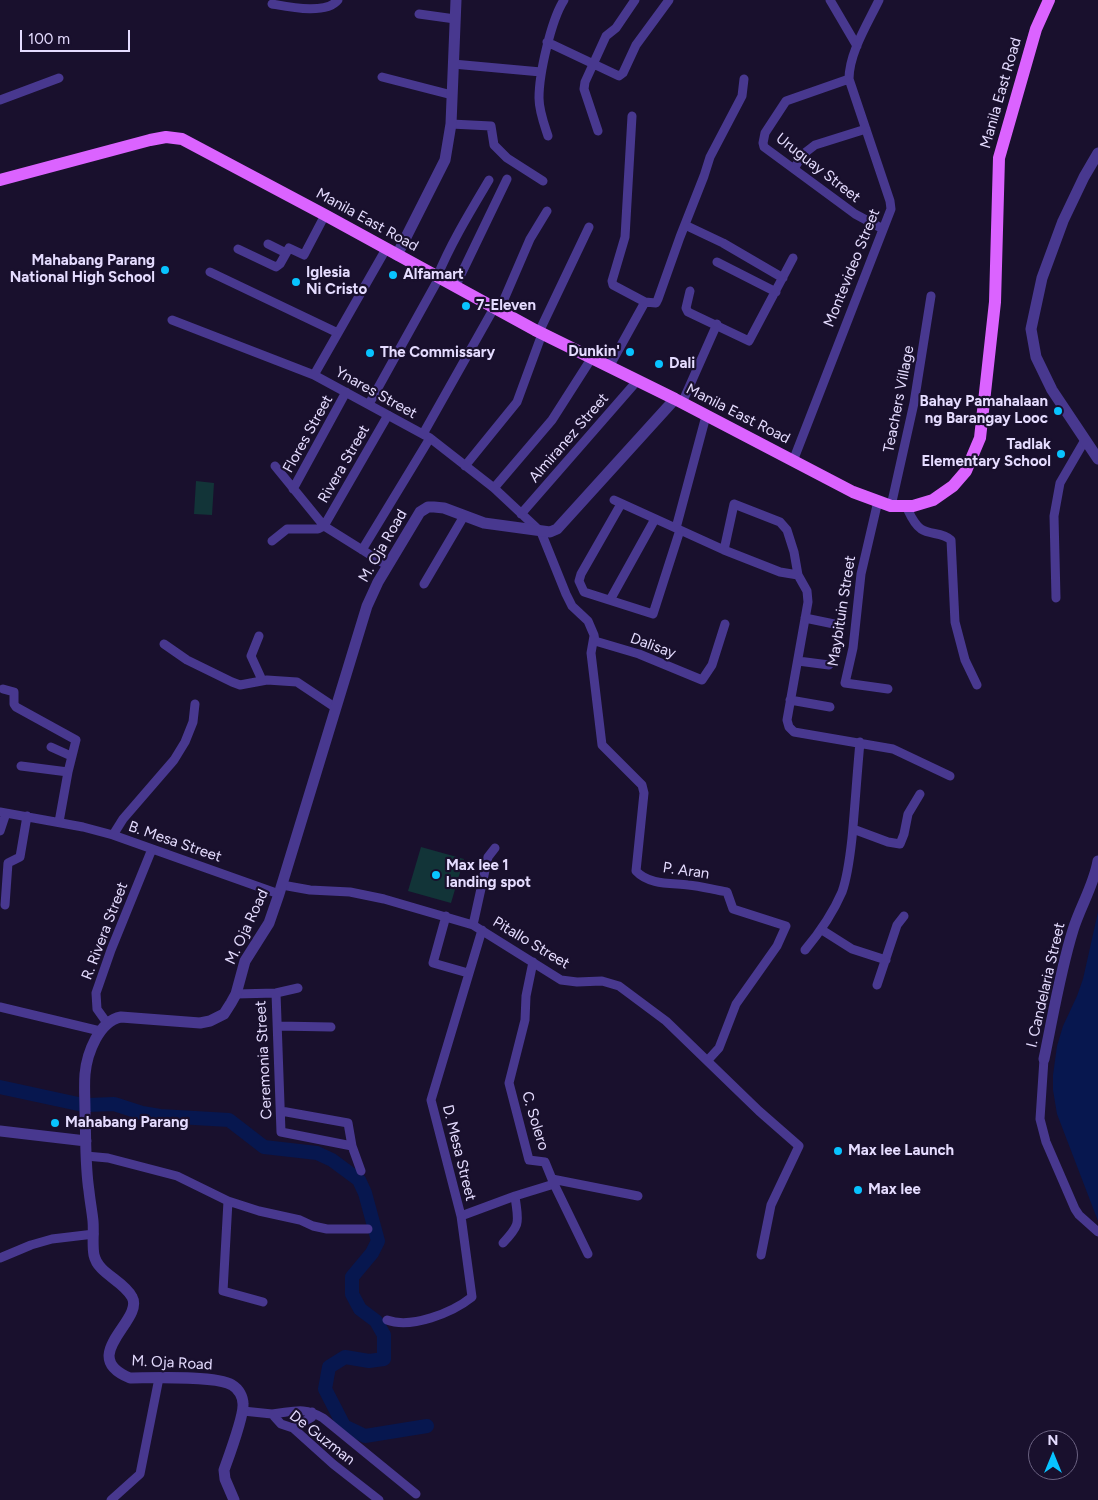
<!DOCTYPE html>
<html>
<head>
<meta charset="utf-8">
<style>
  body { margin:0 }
  #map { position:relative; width:1098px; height:1500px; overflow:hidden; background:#19102d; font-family:Figtree,sans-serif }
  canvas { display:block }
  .north { position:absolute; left:1028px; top:1430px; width:50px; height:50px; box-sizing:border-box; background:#19102d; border:1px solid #6b6281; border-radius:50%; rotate:0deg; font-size:14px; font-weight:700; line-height:20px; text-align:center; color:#e5dcff }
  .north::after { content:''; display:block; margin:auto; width:18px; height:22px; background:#08c3ff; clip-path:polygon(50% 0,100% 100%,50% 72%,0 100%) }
  .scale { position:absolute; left:20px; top:30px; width:110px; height:22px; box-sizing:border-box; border:2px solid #e5dcff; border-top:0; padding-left:6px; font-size:15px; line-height:18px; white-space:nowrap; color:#e5dcff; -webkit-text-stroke:4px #19102d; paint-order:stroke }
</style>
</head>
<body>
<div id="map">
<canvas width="1098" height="1500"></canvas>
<div class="north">N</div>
<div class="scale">100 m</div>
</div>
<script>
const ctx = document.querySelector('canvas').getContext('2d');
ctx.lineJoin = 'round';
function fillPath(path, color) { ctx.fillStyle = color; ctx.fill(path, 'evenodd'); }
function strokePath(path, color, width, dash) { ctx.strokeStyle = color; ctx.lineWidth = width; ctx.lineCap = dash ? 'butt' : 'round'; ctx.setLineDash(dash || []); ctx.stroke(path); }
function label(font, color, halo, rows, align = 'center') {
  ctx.font = font + ' Figtree,sans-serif'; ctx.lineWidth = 4.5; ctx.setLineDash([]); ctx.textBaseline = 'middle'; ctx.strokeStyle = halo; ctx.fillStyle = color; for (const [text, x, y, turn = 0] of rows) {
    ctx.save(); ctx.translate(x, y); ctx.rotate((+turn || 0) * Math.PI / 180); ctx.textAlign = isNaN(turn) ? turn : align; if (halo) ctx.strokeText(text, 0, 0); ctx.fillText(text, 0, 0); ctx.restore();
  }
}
fillPath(new Path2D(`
  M196,481L214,483L212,515L194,514Z
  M421,847L464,859L451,903L408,891Z`), '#123438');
fillPath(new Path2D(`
  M1098,912V1221L1057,1114L1053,1090V1075L1057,1046L1063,1026L1077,996L1083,979Z`), '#07174f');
strokePath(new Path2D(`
  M0,1087L83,1105
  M87,1105L114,1104L142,1113L160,1116L229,1120L264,1147L317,1153L332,1160L359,1180L365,1193L378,1241L372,1253L352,1277V1294L360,1309L376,1321L384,1335V1359L369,1361L345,1357L329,1367L325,1389L344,1426L365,1436L427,1426`), '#07174f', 14);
strokePath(new Path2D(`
  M830,0L857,46
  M272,4C289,7 326,15 338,0
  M419,14L455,19
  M547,42L619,76L623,73L636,45L669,0
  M453,64L541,72
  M382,77L452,95
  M849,79L786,101L765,133L763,143L764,147L855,214L883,229
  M0,100L59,78
  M632,116L625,237L612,281L613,285L645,302
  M451,124L491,126L494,145L507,158L543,181
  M598,131L584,89L585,82L606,36L616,28L635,0
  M548,136C544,124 539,111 539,98C539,74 551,20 564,0
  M794,169L802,155L815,145L866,129
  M685,225L723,243L783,278
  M268,244L286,253
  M238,249L276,267L280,264L289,248L304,255L325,215
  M717,262L776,292
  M210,272L338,333
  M437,277C451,243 470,212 489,180
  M455,287L507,179
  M690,291L686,308L688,312L749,341L793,258
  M499,311L530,239L547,211
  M172,320L314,375L430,438L494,488L541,532L566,594L572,606L588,621L594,635L595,641L639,654L702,680L712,665L725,624
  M539,332L589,227
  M609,367L645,302L656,303L658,299L680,237L704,176L710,157L742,96L744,79
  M314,375L386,249
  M682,403L717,324
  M369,404L439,278
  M423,434L494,308
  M793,461L891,209L890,201L849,79C849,53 868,23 879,0
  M275,466L324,526L388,566
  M465,466L517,402L542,334
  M494,488L552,420L591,359
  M293,489L346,392
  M614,500L724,550L780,572L798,575
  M878,501L861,574L853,648L845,683L888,689
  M621,504L581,574L579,581L584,592L653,614L680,530
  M891,506L914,403L931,296
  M906,506C910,514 913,523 921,529C930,535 942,532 951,540L955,622L965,660L977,685
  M521,514L637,381
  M676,528L706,416
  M272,541L287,529H318L324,526L388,415
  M362,550L430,438
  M724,550L734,504L780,522L787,530L794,552L798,575L807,591L808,602L787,720L789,727L794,732L893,749L950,776
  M424,584L464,516
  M1056,598L1054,516L1060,483L1085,440
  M610,600L655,519
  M805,618L834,624
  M259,636L251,656L262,680
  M594,636L591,653L602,745L642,785L644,793L636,871C649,885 671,883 688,885C701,886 714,890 727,892L733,909L786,926L777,946L736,1004L719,1048L708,1060
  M164,644L187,660L232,682L240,685L267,680L297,682L336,708
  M798,661L829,665
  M3,689L14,692V704L16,707L76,740L68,772L59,822
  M790,700L830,707
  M51,747L71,756
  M21,766L68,772
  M0,812L83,827L113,835L279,894
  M853,829L888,842L900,844L904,834L908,814L920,794
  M0,831L6,813
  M113,835L123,819L174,760L185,742L193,722L195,704
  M282,885L310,890L350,892L384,899L473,925L561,980L577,982L602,981L619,986L666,1021L759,1111L799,1146L771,1205L761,1255
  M5,905L8,863L20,857L27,816
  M446,916L433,963L468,973
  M473,925L488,857L495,848
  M822,930L852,949L886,960
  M805,950C820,932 833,913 842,892C848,875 850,856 852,838C855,806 857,774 860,742
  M877,985L897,925L904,916
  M276,993L281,1132L352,1146
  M236,994L276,993L298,988
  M0,1007L100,1031
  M107,1023L97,1009L96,993L111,950L152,849
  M278,1026L331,1027
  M1044,1059L1040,1119L1046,1142L1075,1209L1079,1215L1098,1232
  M281,1111L348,1123L352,1146L361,1171
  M86,1156L108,1158L177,1176L228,1201L259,1211L300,1220L313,1226L327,1229H368
  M552,1179L638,1196
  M554,1184L588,1254
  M228,1201L223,1291L263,1302
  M461,1216L515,1196
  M503,1243C522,1223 518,1222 515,1196L554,1184L545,1162L529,1160L509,1083L525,1020L526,996L533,962
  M0,1258L31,1245L52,1239L94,1234
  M387,1320C411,1329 452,1313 472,1297L461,1216L431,1100L482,930
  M243,1411L272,1414L281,1424L293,1428L333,1464L379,1500
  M272,1414C293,1412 303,1406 323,1418L416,1494
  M293,1428L312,1417V1412
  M111,1500L140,1474L159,1378`), '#48388f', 9);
strokePath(new Path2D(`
  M1098,153L1084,177L1063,221L1042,278L1031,329L1036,357L1052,390L1098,459
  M397,255L445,160L451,124L456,0
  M1044,1059C1053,1016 1060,972 1073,930C1080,907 1094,885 1098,861
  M0,1131L86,1141
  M234,1500L225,1479L224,1470C229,1456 244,1416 243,1404C243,1397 239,1389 232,1385C216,1375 151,1378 130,1378C76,1356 145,1320 132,1297C123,1280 98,1274 94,1255C92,1245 94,1232 93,1221C92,1211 90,1201 89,1191C85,1165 86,1138 85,1112C85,1099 84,1086 85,1074C87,1053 99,1021 121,1017L200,1023L210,1021L224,1014L231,1003L236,994L245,961L269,923L279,894L367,606L378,582L420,512L428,507H434L444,508L484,523L550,532L557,529L675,399`), '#48388f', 11);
strokePath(new Path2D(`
  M0,180L150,140L166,137L182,139L325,215L535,330L675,399L853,492L891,506H913L933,500L953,486L966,471L980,438L995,302L999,158L1036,29L1049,0`), '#db63ff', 12);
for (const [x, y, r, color] of [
  [165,270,5,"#08c3ff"],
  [393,275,5,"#08c3ff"],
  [296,282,5,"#08c3ff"],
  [466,306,5,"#08c3ff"],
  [630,352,5,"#08c3ff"],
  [370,353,5,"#08c3ff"],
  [659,364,5,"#08c3ff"],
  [1058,411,5,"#08c3ff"],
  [1061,454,5,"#08c3ff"],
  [436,875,5,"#08c3ff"],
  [55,1123,5,"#08c3ff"],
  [838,1151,5,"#08c3ff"],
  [858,1190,5,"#08c3ff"]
]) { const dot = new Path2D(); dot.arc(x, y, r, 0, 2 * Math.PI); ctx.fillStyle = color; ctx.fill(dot); strokePath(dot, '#19102d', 2); }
label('15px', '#e5dcff', '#19102d', [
  ["Manila East Road",1001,93,-74],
  ["Uruguay Street",818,168,38],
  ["Manila East Road",367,220,29],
  ["Montevideo Street",852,268,-68],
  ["Ynares Street",376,393,29],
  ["Teachers Village",899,399,-79],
  ["Manila East Road",738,414,27],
  ["Flores Street",308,434,-61],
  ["Almiranez Street",569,438,-49],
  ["Rivera Street",344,464,-60],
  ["M. Oja Road",383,546,-60],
  ["Maybituin Street",842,611,-81],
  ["Dalisay",653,646,20],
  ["B. Mesa Street",175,842,19],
  ["P. Aran",686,871,8],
  ["M. Oja Road",247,927,-65],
  ["R. Rivera Street",105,931,-69],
  ["Pitallo Street",531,943,31],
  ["I. Candelaria Street",1046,985,-77],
  ["Ceremonia Street",264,1060,-93],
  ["C. Solero",535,1121,73],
  ["D. Mesa Street",459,1153,76],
  ["M. Oja Road",172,1363,3],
  ["De Guzman",322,1438,38]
]);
label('bold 15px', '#e5dcff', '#19102d', [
  ["Mahabang Parang",155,261,"right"],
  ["National High School",155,278,"right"],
  ["Iglesia",306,273],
  ["Ni Cristo",306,290],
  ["Alfamart",403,275],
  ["7-Eleven",476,306],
  ["Dunkin'",620,352,"right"],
  ["The Commissary",380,353],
  ["Dali",669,364],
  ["Bahay Pamahalaan",1048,402,"right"],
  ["ng Barangay Looc",1048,419,"right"],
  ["Tadlak",1051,445,"right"],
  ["Elementary School",1051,462,"right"],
  ["Max lee 1",446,866],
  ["landing spot",446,883],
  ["Mahabang Parang",65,1123],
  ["Max lee Launch",848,1151],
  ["Max lee",868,1190]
], 'left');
</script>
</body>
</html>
